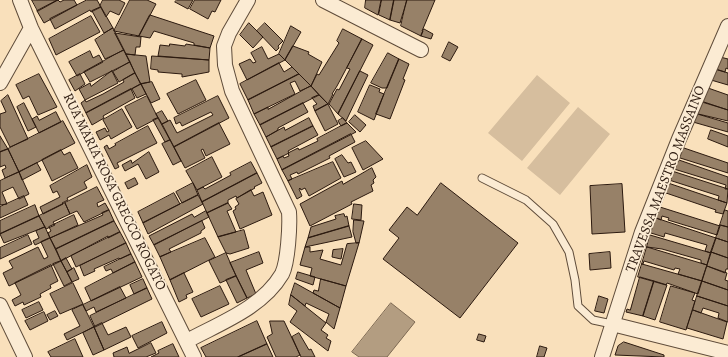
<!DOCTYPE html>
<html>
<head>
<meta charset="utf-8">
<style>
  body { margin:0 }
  canvas { display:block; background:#f9e0bb }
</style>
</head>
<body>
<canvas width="728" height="357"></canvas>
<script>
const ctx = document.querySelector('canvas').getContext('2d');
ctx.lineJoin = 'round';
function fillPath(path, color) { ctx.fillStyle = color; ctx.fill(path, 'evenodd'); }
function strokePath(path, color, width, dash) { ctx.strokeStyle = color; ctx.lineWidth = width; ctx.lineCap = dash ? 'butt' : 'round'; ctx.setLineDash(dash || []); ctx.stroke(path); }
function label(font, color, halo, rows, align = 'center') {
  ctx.font = font + ' Alegreya,serif'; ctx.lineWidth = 3.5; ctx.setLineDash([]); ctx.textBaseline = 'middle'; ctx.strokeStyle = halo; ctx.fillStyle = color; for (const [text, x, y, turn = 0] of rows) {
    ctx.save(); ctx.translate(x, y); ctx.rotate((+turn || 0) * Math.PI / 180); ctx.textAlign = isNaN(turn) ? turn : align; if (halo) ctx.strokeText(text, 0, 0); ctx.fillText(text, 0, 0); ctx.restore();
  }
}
fillPath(new Path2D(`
  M537,75L570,103L522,161L488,133Z
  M578,107L610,134L560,195L527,168Z`), '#d6be9e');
const water = new Path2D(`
  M391,303L415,322L387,357H359L352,352Z`);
fillPath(water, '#b39d81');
strokePath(water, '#7d6953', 1);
const building = new Path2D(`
  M32,0H58L38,11Z
  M58,0L60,2L64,0H74L77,5L44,23L37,11Z
  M87,0H97L101,7L91,12L90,10L55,29L50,19Z
  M103,0H119L125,3L119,15L110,11L106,17L100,6Z
  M130,0H147L156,4L139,36L114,31Z
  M177,0H193L188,9L175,2Z
  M195,0H221L215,12L212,11L208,19L190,9Z
  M366,0H381L378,15L365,8Z
  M382,0H394L390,20L379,15Z
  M394,0H407L400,23L390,20Z
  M407,0H435L422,31H423L421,36L401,26Z
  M101,7L113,28L104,33L92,11Z
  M150,15L214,36L210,48L194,45V43L154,31L150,38L139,36Z
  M91,16L100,32L56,55L49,39Z
  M249,23L263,37L253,48L240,35Z
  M265,23L283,41L278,46L279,48L276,51L257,31Z
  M291,26L301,32L285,60L279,54Z
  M113,28L124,50L105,59L95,40Z
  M343,29L362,39L337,86L332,94H333L328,104L311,86L317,74L319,75L339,43L337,41Z
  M424,29L433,34L431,39L421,36Z
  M115,33L141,37L140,47H136L135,55L126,54Z
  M362,39L373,45L338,114L329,104L337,89L339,90L350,69L347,68Z
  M449,42L458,47L450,61L442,57Z
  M170,44L185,46L186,44L210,48L209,60L158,56L160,45L169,46Z
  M293,46L309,52L308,54L322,62L311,86L285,60Z
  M262,47L268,59L279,54L285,60L247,80L239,64L250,59L253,63L256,62L251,53Z
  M124,50L130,62L90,82L84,72Z
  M90,51L93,58L99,55L103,62L77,76L69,62Z
  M388,53L399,59L387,88H382L371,83Z
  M126,54L146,56L150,82L141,84Z
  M152,56L209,60V72L182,77V74L158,72V70L151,69Z
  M720,57L728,59V69L726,68L725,72L715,69Z
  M399,59L409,64L403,79L405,80L390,119L376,114Z
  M130,62L135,73L119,82L113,72Z
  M279,63L284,72L292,67L299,74L248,100L240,84Z
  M715,69L728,73V85L711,80Z
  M112,71L118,83L85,100L79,89L90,83L91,86Z
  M360,71L368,75L346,121L338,114Z
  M135,73L141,84L86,113L81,103L85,100L86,102L103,94L124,82L123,80Z
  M39,74L57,107L38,115L29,96L23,99L16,85Z
  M80,74L85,84L75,91L69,80Z
  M299,74L311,86L300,91L295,81L290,83L295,94L254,114L248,100Z
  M196,80L206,100L178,114L167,94Z
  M152,82L160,99L151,103L141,84Z
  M141,84L146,94L137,98L132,89Z
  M370,85L380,89L379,92L384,94L374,120L358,112Z
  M311,86L319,95L260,125L254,114L268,107V109Z
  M708,88L728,95V110L702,102Z
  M131,89L135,98L103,116L104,118L92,125L86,113Z
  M8,95L28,139L10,147L0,127V114L6,112L1,101Z
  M319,95L328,104L315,111L313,106L317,104L312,98Z
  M147,96L158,118L137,129L125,107Z
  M218,96L229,118L174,147L162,124L170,120L177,133L213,115L211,112L182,126L180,122L176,124L174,118Z
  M698,100L728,110V121L694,113Z
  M24,103L36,127L28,131L17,107Z
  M303,103L308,112L278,128V130L266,137L260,125Z
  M328,104L338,124L325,131L315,111Z
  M122,109L132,127L111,139L109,135L100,140L96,132L105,128L107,132L109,131L103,120Z
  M162,111L168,121L162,124L156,114Z
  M56,112L61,122L39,133L32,119L37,116L39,120Z
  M694,113L728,123V132L693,122Z
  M355,115L366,125L360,132L349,122Z
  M158,118L170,140L165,142L153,120Z
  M309,118L313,126L271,147L266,137L284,127L285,130Z
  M343,118L347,123L341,126L338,121Z
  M63,121L75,143L19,172L8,149Z
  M219,123L230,144L206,156L203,149L201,150L205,158L185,168L174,147Z
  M347,123L356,132L282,170L277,159L283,156L284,158L289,156L288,153L298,148L299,150L318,141L317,139Z
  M148,126L157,143L117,163L119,167L115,169L104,147L107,145L109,149L116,145L115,144Z
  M313,126L318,135L288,151L289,153L277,159L271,147Z
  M711,130L728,136V147L708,139Z
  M351,134L355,142L329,156L330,158L298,174L297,172L290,175L292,179L288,181L282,170Z
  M0,136L8,149L0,152Z
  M170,140L181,161L173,165L162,144Z
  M366,141L383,159L363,170L352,148Z
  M681,147L728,163V173L677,157Z
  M8,149L19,172L5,178L2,170L6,168L5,165L0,167V152Z
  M61,150L64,155L70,152L78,168L52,181L42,160Z
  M149,152L159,172L146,179L138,164L125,171L122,165L131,160L132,163Z
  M342,155L348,163L351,162L356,172L344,177L335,159Z
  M212,157L222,177L197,190L186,171Z
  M676,159L728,177V189H725L726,185L674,169Z
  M251,162L257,173L202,202L197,190L203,187L205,189L231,175L230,173Z
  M333,162L341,178L309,196L305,188L301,190L300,188L299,189L302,196L297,199L288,181Z
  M37,163L41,170L22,180L19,172Z
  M87,165L92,177L84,182L87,188L67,198L68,200L62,203L63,204L43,214L40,207L60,197L57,191L53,193L50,186Z
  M372,168L376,177L373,180L374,183L371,185L373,191L351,202L352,204L310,226L300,204L342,181L343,184Z
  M672,171L728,189L727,203L718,200L719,196L669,180Z
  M19,172L29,194L19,199L13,187L2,192L7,204L0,205V181Z
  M257,173L262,183L254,187L255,188L237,198L236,196L228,200V203L207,213L202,202Z
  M135,178L138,184L128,189L125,183Z
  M193,183L198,195L182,203L176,192Z
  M441,183L518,243L460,318L383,259L399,238L389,230L407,207L417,215Z
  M668,183L727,203L723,214L715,212L716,210L666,193L663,195Z
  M622,184L625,232L592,234L590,186Z
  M97,187L104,200L97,203L98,207L105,203L109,210L84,222L77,211L70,214L65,203Z
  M251,190L254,196L263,192L272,215L240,229L233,211L236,209L235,207L239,204L236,199Z
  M174,193L180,204L143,223L138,212Z
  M198,195L203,204L148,234L143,223Z
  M24,196L28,205L0,218V207Z
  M65,203L70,214L53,222L55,225L46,229L39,216Z
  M228,203L232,209L227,211L236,232L218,237L207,213Z
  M354,204L362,205L361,220L352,219Z
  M35,205L39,216L0,234V221Z
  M660,207L720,226L717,235L668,220L669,218L662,216L661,220L656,218Z
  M109,210L114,221L56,249L50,238L103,215L102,213Z
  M725,210L728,211V227L720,225Z
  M206,211L209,217L154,245L149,236L192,214L194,217Z
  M344,214L345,217L347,216L349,226L308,238L311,227L336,219L335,216Z
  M74,215L78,225L50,238L48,233L51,231L49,227Z
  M39,216L45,227L4,243L0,234Z
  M656,218L716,238L711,253L705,251L707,245L665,233L664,237L651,233Z
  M354,220L364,221L359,243H356L353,232Z
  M114,221L120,232L108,238V236L61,261L56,249Z
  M202,221L205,228L201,231V233L169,249L171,252L160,257L154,245Z
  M720,225L728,227V242L716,238Z
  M349,226L352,237L305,247L308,238Z
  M45,227L50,238L35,245L33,241L39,238L36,231Z
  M244,230L249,248L230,254L226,253L218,237Z
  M120,232L126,243L76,267L71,256Z
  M28,235L32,244L0,259V248Z
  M650,235L711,253L707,265L701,263V260L662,249L647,247Z
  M50,238L61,261L9,286L3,273L13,268L9,261L38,247L44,259L48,257L41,242Z
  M205,238L215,257L170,280L160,257Z
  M716,238L728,242V258L711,252Z
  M126,243L131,254L120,259L119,258L94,269L95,271L84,276L80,266Z
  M359,243L346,286L310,276L312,268L300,265L305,247H310V252L323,250L320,259L341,265L347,244Z
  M647,247L707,265L702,281L678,274L680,269L675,268L674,270L644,261L643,264H642Z
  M343,249L341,259L332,257L333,250Z
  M259,252L263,263L246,270L256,294L247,298L230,263Z
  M610,252L611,268L590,270L589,254Z
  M711,252L728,258V269H726L725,273L707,266Z
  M226,253L236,276L220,283L209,261Z
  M131,254L135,262L113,273L111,269L106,271L104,267Z
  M66,258L72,269L67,272L61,261Z
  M61,261L72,282L64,286L53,264Z
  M135,262L142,277L91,301L85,288Z
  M642,264L702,281L698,294L667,283L666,285L638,277Z
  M51,265L58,281L50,285L51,288L40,294L41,297L24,305L23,302L15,306L12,300L21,295L15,283Z
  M707,266L727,273L725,280L728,281V290L702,281Z
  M74,268L79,279L72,282L67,272Z
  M298,272L315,277L313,285L296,279Z
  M184,273L193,292L186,295L187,298L179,302L170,280Z
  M236,276L247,298L237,303L226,280Z
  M640,277L654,281L643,316L626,312L627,309L630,310Z
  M143,279L147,288L134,294L130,285Z
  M321,279L346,286L340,308L313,293L314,290L318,291Z
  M654,281L667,285L655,320L643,316Z
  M702,281L728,290V306L697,296Z
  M73,283L83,304L60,314L50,294Z
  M295,283L340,308L334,329L326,322L329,314L306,303L305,306L291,295Z
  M220,286L229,304L201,317L192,299Z
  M671,286L695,293L692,300L695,301L686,330L660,322Z
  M120,287L126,298L96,312L94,307L86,311L83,305Z
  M147,288L152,299L95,327L90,316Z
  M291,295L326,323L321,330L328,335L326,338L331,341L328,351L290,322L297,311L289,305Z
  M599,296L608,299L604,313L595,311Z
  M697,296L728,306V322L718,318L719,313L703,308L701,313L693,310Z
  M39,302L43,310L26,318L22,310Z
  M83,305L94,327L67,340L64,334L80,326L72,310Z
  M693,310L727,322L723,339L687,328Z
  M55,311L58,316L50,320L47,315Z
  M44,312L48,321L30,330L25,321Z
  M257,321L267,344L238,357H206L201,348Z
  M270,321H284L300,355L296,357H276L267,337L272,334Z
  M162,322L167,333L138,348L132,336Z
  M102,323L108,335L126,327L131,337L104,350L94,327Z
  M94,327L104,350L93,355L83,333Z
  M299,333L309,350L311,349L315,357H301L292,337Z
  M479,334L486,336L484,342L477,340Z
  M75,339L83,357H51L48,352Z
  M624,342L664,355V357L615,355L618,346Z
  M151,343L156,353L146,357H114L113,353L127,347L129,353Z
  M173,344L179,357H151L159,353L158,351Z
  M267,344L273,357H238Z
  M540,346L547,348L544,357H537Z`);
fillPath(building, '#978168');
strokePath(building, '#2c1a0f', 1);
const service = new Path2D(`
  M482,178L526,200L553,224L569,252L575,280L578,306L593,320L612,324`);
const minor = new Path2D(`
  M20,0L31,28L194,357
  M323,0L421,50
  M0,83L31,28
  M0,305L25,357
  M612,324L728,353
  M187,341C220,323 262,308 282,274C288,262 290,226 289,212L232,91L225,65L224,46L229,33L248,0
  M602,357L642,232L679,139L728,26`);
strokePath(service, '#5f4c3a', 9);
strokePath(minor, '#5f4c3a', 16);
strokePath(service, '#fbebd3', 7);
strokePath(minor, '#fbebd3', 14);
label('14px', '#2c1a0f', '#fbebd3', [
  ["TRAVESSA MAESTRO MASSAINO",666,179,-69],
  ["RUA MARIA ROSA GRECCO ROGATO",114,192,64]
]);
</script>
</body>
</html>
